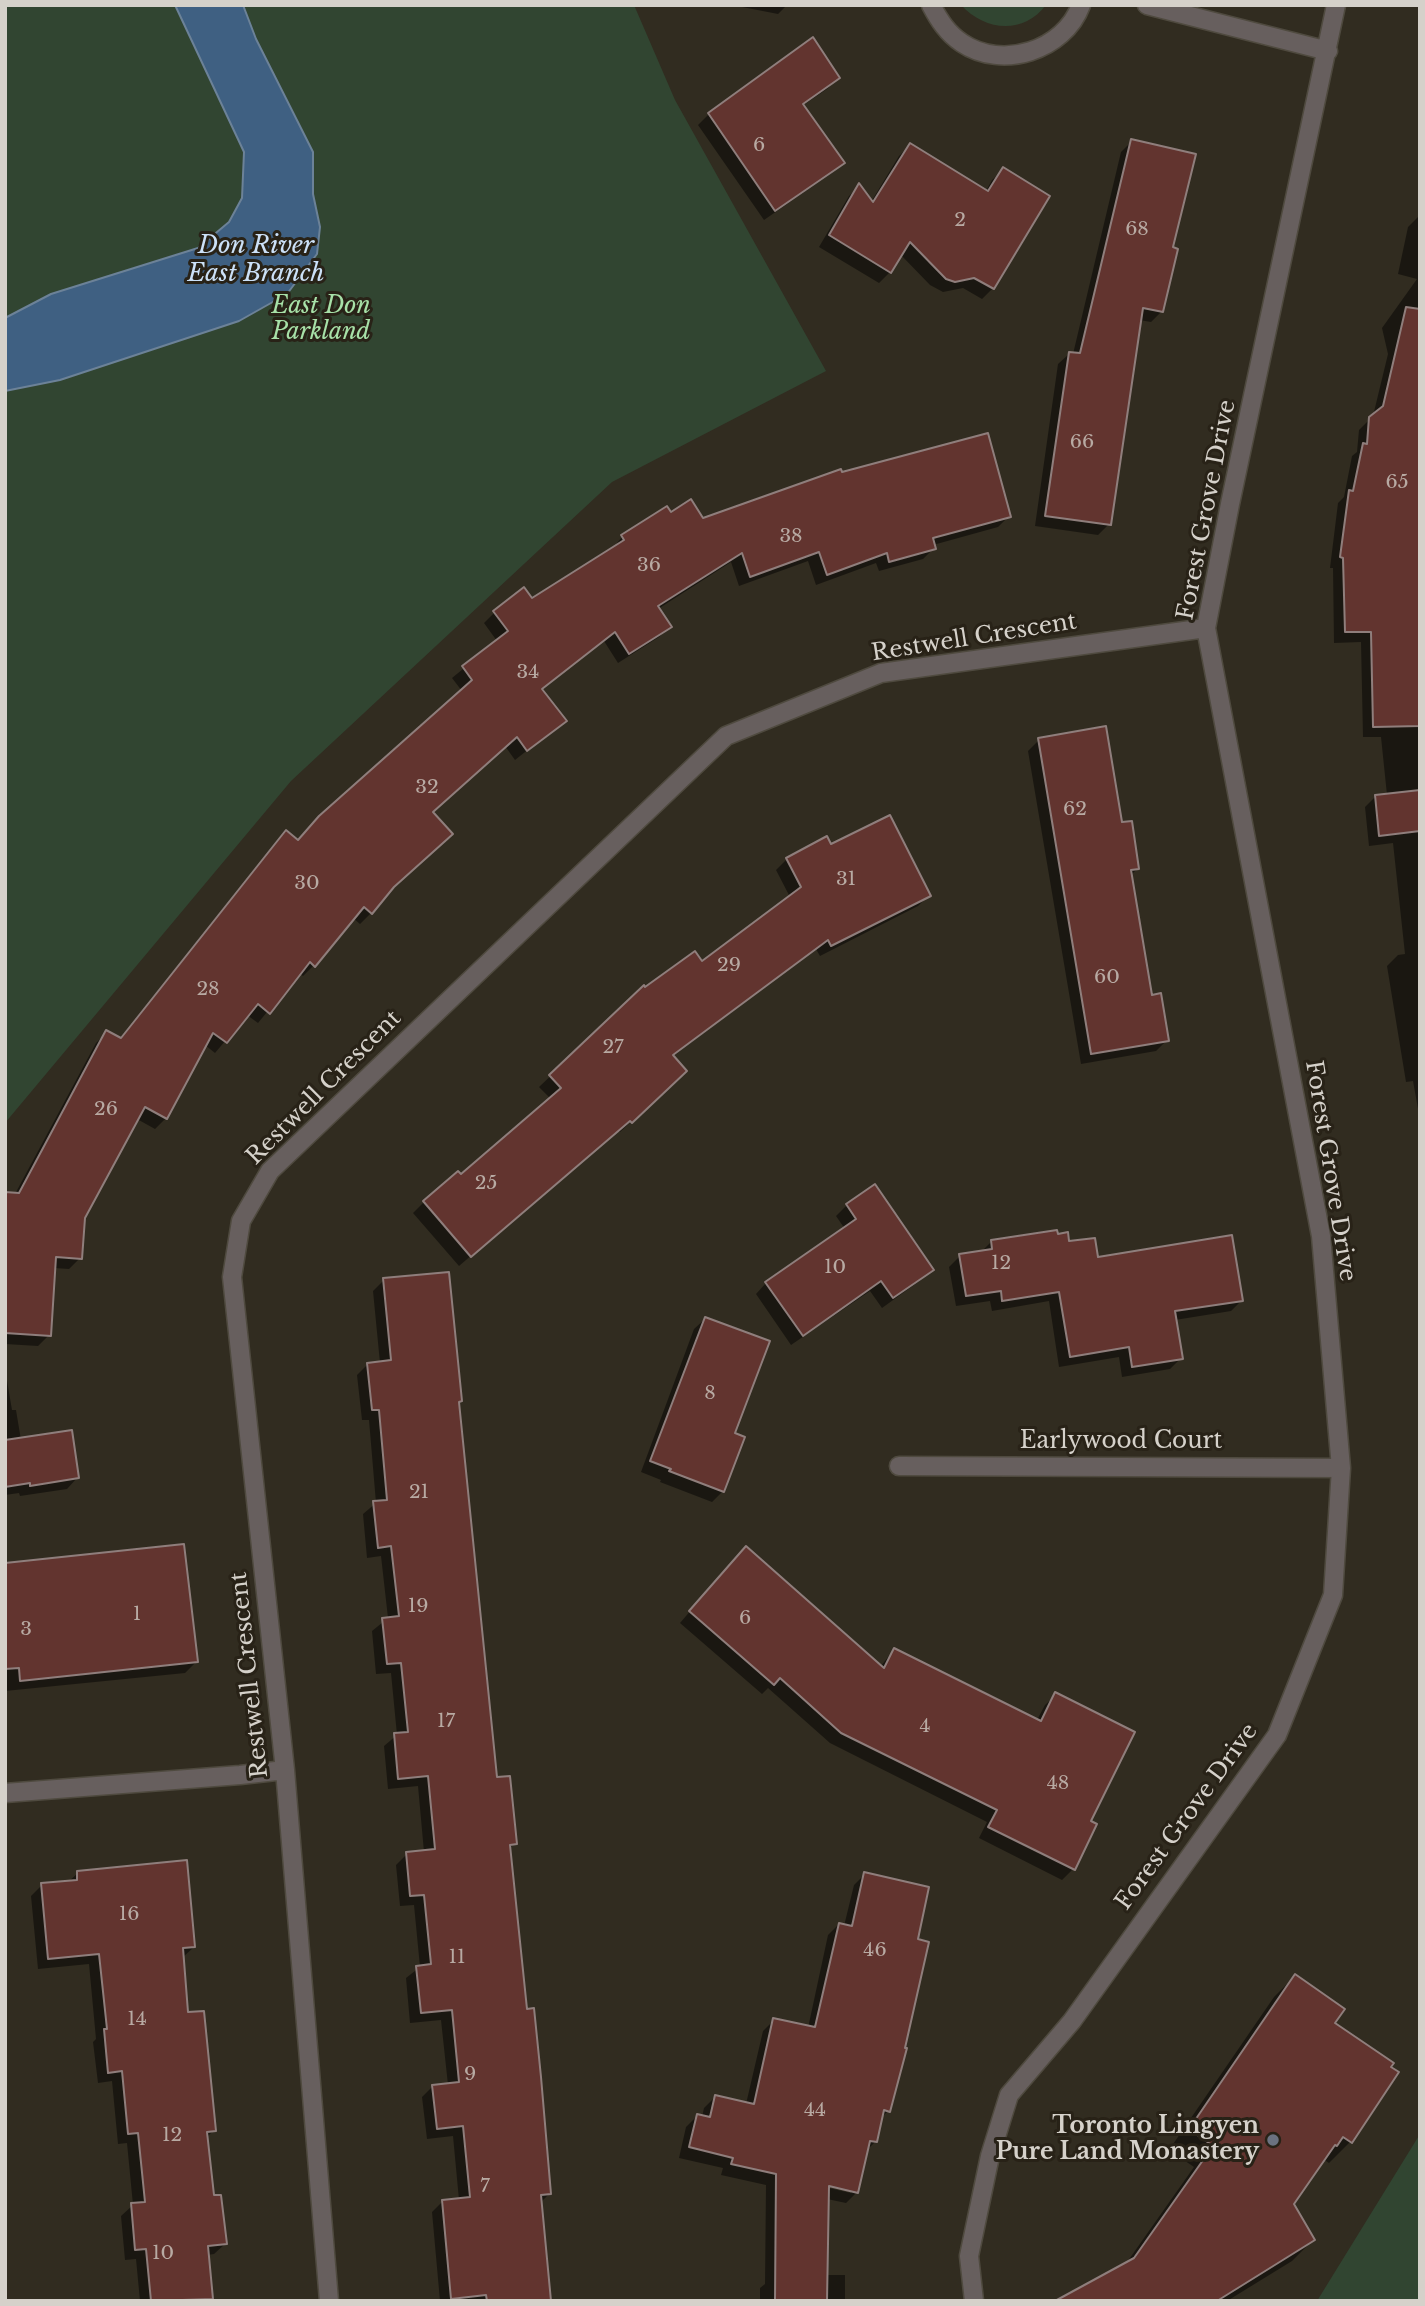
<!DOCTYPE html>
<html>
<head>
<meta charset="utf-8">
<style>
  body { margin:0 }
  #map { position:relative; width:1425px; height:2306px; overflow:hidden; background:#312c20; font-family:"Libre Baskerville",serif }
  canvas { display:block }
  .frame { position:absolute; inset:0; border:7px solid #d5d1ca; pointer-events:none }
</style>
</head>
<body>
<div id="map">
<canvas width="1425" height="2306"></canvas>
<div class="frame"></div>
</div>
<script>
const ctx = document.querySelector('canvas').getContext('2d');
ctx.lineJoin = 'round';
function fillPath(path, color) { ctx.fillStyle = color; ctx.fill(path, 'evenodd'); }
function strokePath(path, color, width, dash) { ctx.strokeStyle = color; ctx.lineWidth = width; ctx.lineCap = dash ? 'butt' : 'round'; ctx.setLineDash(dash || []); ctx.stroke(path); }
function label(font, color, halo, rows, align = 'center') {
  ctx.font = font + ' "Libre Baskerville",serif'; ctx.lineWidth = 6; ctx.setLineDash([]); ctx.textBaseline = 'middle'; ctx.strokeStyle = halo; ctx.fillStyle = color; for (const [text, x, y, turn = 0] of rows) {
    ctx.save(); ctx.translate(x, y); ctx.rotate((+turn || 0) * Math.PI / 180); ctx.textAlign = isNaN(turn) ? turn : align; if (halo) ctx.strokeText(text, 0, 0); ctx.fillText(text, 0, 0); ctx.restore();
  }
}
fillPath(new Path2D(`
  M5,5H634L675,100L826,371L612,482L291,781L5,1123Z
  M961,5H1046C1023,35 985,31 961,5Z
  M1420,2134V2301H1317Z`), '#314531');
const water = new Path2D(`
  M175,5H243L256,39L313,152V194L320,227L317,254L287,294L239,321L60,380L5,391V318L51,294L198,248L229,222L242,198L244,152Z`);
fillPath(water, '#3f6082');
strokePath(water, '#6c8298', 2);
fillPath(new Path2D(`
  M732,5H787L778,14Z
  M838,78L827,89L802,106L843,163L832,173L764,220L698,125L709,114Z
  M1132,141L1171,249L1161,312L1151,322L1139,320L1109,524L1098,535L1035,526L1058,364L1069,354H1073L1121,152Z
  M910,145L986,191L992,180L1003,170L1048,196L993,288L982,299L963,288L943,292L930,285L900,254L890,272L879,283L819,247L849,196L859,186L871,202L899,156Z
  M1419,216L1420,217V1120L1413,1081L1406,1082L1387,966L1398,955L1405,954L1393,843L1369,846L1365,807L1376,796L1387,795L1381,737H1363L1361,642L1334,643L1333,568H1330L1338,503L1344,497L1352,456L1357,452L1359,430L1373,416L1388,354L1382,328L1417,279L1398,274L1408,227Z
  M841,475L1009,516L998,527L933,545L934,548L923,559L879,571L876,563L816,585L808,561L739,586L731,562L658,609L669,627L659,637L618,663L604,641L541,690L564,721L515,760L505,746L431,813L389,890L371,913L360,924L353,918L314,965L303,976L299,973L258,1023L247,1015L215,1053L205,1045L166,1118L155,1129L137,1119L83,1218L80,1258L69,1269L54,1268L49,1335L38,1346L5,1344V1194H15L96,1043L107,1032L120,1039L276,843L297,842L462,691L452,678L497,641L484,623L494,613L531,601L612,549L622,537L671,514L702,521Z
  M1039,740L1121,825L1138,868L1130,876L1150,997L1167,1040L1156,1051L1081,1064L1028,751Z
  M831,847L929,895L918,906L820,956L816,949L672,1057L674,1081L620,1132L618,1130L459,1266L413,1213L424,1202L461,1177L551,1099L539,1087L643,988L645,990L702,964L790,897L776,870L787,859Z
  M847,1205L932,1269L921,1280L882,1308L870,1291L791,1345L756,1294L766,1283L845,1229L836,1216Z
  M1056,1236L1097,1259L1242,1300L1231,1311L1175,1320L1181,1358L1170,1369L1122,1377L1119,1357L1059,1367L1049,1301L992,1311L990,1301L956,1306L949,1267L960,1256L980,1253L991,1242Z
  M384,1280L458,1403L496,1779L515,1843L509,1849L525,2011L550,2193L540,2203L548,2301H440L432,2212L443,2201L459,2200L453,2136L427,2139L422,2097L433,2086L448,2085L441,2020L410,2023L406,1978L420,1967L414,1905L400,1906L396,1865L407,1854L424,1852L418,1786L388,1789L384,1746L397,1735L391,1673L376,1674L372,1631L388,1618L381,1556L367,1558L363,1514L376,1503L369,1420H362L357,1375L368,1364L380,1363L373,1291Z
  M705,1319L733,1434L723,1491L712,1502L660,1482L661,1480L641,1472L694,1329Z
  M5,1369L12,1410H16L21,1440L77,1478L67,1489L20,1496L19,1493L5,1495Z
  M735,1559L880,1667L894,1650L1037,1720L1045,1705L1056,1695L1089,1822L1073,1869L1062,1880L979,1838L987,1822L830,1743L768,1688L762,1694L680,1623Z
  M5,1565L196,1662L185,1673L5,1691Z
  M78,1873L194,1947L182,1958L186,2014L214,2130L206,2138L212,2197L225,2244L214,2254L207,2255L211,2301H140L136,2259L125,2260L121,2216L133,2205L127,2143L118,2144L112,2081L98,2083L93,2042L96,2039L89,1964L38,1969L31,1896L42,1885L68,1882Z
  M865,1874L916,1941L888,2111L880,2119L875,2142L866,2151L857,2192L846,2203L827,2199L826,2275H845V2301H760V2288L765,2284L766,2185L721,2175L723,2168L679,2158L686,2127L697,2116L702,2117L704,2108L715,2097L746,2104L763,2031L774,2020L808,2028L828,1935L839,1924L844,1926L854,1885ZM821,2183L851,2190V2193L820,2186Z
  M1295,1976L1333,2024L1350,2142L1329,2163L1323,2159L1292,2204L1313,2240L1292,2261L1227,2301H1073L1125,2265L1194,2167L1169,2150L1274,1997Z`), '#0007');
const building = new Path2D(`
  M813,37L840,78L803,104L845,163L775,211L708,113Z
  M1131,139L1196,154L1173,247L1178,249L1163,312L1143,308L1111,525L1045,516L1069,352L1080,353Z
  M910,143L988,191L1003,167L1050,196L994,289L974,278L955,282L946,279L910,242L891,273L829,235L859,183L873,202Z
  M1406,307L1420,309V726L1373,727L1371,632H1345L1343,558L1340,557L1349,490L1353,491L1363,443L1367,444L1369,417L1383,406Z
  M988,433L1011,517L933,538L936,549L889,562L887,553L827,575L819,552L750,577L742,553L658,606L672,627L629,654L615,632L542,689L567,721L527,751L517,737L433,812L453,834L394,887L372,914L364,907L315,967L310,962L270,1014L258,1004L227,1043L213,1033L167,1119L145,1107L85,1218L82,1259L56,1257L51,1336L5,1333V1192L19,1193L106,1030L121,1038L286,830L298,840L319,816L472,680L462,666L508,631L493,611L524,587L532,598L624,540L621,535L667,506L671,512L691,499L703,518L841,469L842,472Z
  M1106,726L1122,822L1132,821L1139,869L1131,870L1152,995L1161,993L1169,1041L1091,1054L1038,738Z
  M1420,790V831L1379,836L1375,795Z
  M890,815L931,896L831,946L828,940L673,1055L687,1071L632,1123L630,1121L471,1257L423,1201L458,1171L461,1174L561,1088L549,1075L644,985L645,987L695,951L702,961L801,887L786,858L827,836L831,844Z
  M875,1184L934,1270L893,1298L881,1281L803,1336L765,1282L856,1219L846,1204Z
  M1057,1230L1058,1234L1068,1232L1069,1241L1095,1238L1098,1257L1232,1235L1243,1301L1175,1311L1183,1359L1132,1367L1129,1347L1070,1357L1059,1292L1002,1301L1001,1291L966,1296L959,1254L992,1249L991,1240Z
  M449,1272L462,1401L459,1402L497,1777L510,1776L517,1844L510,1845L527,2009L534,2008L541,2077L551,2194L541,2195L551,2301H487L486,2295L451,2299L442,2200L470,2197L463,2126L437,2129L432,2085L459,2082L452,2010L421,2013L416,1966L431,1964L424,1895L410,1896L406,1852L435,1849L428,1776L398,1779L394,1733L408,1732L401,1663L387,1664L382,1618L399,1616L391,1546L378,1548L373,1501L387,1500L379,1410H372L367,1363L391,1360L383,1278Z
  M705,1317L770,1341L735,1433L745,1437L724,1492L669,1471L671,1469L650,1461Z
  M72,1430L79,1478L30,1486V1483L5,1487V1440Z
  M184,1544L198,1662L20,1681L19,1668L5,1669V1563Z
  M746,1546L884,1668L894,1648L1041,1721L1055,1692L1135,1732L1091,1821L1097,1824L1075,1870L988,1827L997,1810L841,1733L780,1678L774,1685L689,1611Z
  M187,1860L195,1947L183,1948L188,2012L204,2011L216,2131L207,2132L214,2195H221L227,2244L208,2246L213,2299L151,2301L146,2249L135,2250L131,2203L145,2202L138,2133L128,2134L122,2071L108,2073L104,2029H107L99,1954L48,1959L41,1883L77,1880V1871Z
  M864,1872L929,1887L918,1939L929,1942L905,2048H907L890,2112L884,2110L877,2142L870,2141L858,2193L829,2186L827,2301H775L776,2174L731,2164L733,2158L689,2147L697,2114L710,2117L715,2095L754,2104L773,2018L815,2027L839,1923L852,1926Z
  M1295,1974L1345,2009L1335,2023L1394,2063L1391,2067L1399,2072L1352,2143L1343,2137L1337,2146L1335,2145L1294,2204L1315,2240L1217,2301H1055L1134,2258L1213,2146L1189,2129Z`);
fillPath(building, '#62342f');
strokePath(building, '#8f7e7c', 2);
const street = new Path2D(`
  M931,5C939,20 947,33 962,43C1002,70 1064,51 1081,5
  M1147,5L1328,51
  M899,1466L1341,1468
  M5,1793L240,1775L285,1770
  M329,2301L285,1770L232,1277L241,1221L270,1171L726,736L881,673L1206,628
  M974,2301L969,2256L990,2156L1009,2095L1072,2021L1277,1735L1333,1595L1341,1468L1321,1236L1206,628L1230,504L1336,5`);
strokePath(street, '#4f4a3f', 21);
strokePath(street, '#675f5e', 18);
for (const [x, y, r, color] of [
  [1273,2140,7,"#6b7280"]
]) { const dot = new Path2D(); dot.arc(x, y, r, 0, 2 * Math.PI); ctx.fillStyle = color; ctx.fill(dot); strokePath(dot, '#282217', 2.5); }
label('19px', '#b8aaa3', null, [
  ["6",759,146],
  ["2",960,221],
  ["68",1137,230],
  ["66",1082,443],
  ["65",1397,483],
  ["38",791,537],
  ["36",649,566],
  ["34",528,673],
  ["32",427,788],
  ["62",1075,810],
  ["31",846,880],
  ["30",307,884],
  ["29",729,966],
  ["60",1107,978],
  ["28",208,990],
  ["27",613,1048],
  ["26",106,1110],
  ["25",486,1184],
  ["12",1001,1264],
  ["10",835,1268],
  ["8",710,1394],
  ["21",419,1493],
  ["19",418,1607],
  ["1",137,1615],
  ["6",745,1619],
  ["3",26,1630],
  ["17",446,1722],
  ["4",925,1727],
  ["48",1058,1784],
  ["16",129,1915],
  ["46",875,1951],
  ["11",457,1958],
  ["14",137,2020],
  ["9",470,2075],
  ["44",815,2111],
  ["12",172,2136],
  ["7",485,2187],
  ["10",163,2254]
]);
label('italic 23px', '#a7e1a8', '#282217', [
  ["East Don",321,307],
  ["Parkland",321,333]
]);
label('23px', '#d5d1ca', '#282217', [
  ["Forest Grove Drive",1207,510,-79],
  ["Restwell Crescent",974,638,-9],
  ["Restwell Crescent",324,1088,-45],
  ["Forest Grove Drive",1330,1171,81],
  ["Earlywood Court",1121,1442],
  ["Restwell Crescent",250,1675,-96],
  ["Forest Grove Drive",1187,1817,-54]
]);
label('bold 23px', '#d5d1ca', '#282217', [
  ["Toronto Lingyen",1259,2127],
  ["Pure Land Monastery",1259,2153]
], 'right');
label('italic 24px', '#cce1f8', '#282217', [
  ["Don River",256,246],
  ["East Branch",256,274]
]);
</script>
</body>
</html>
